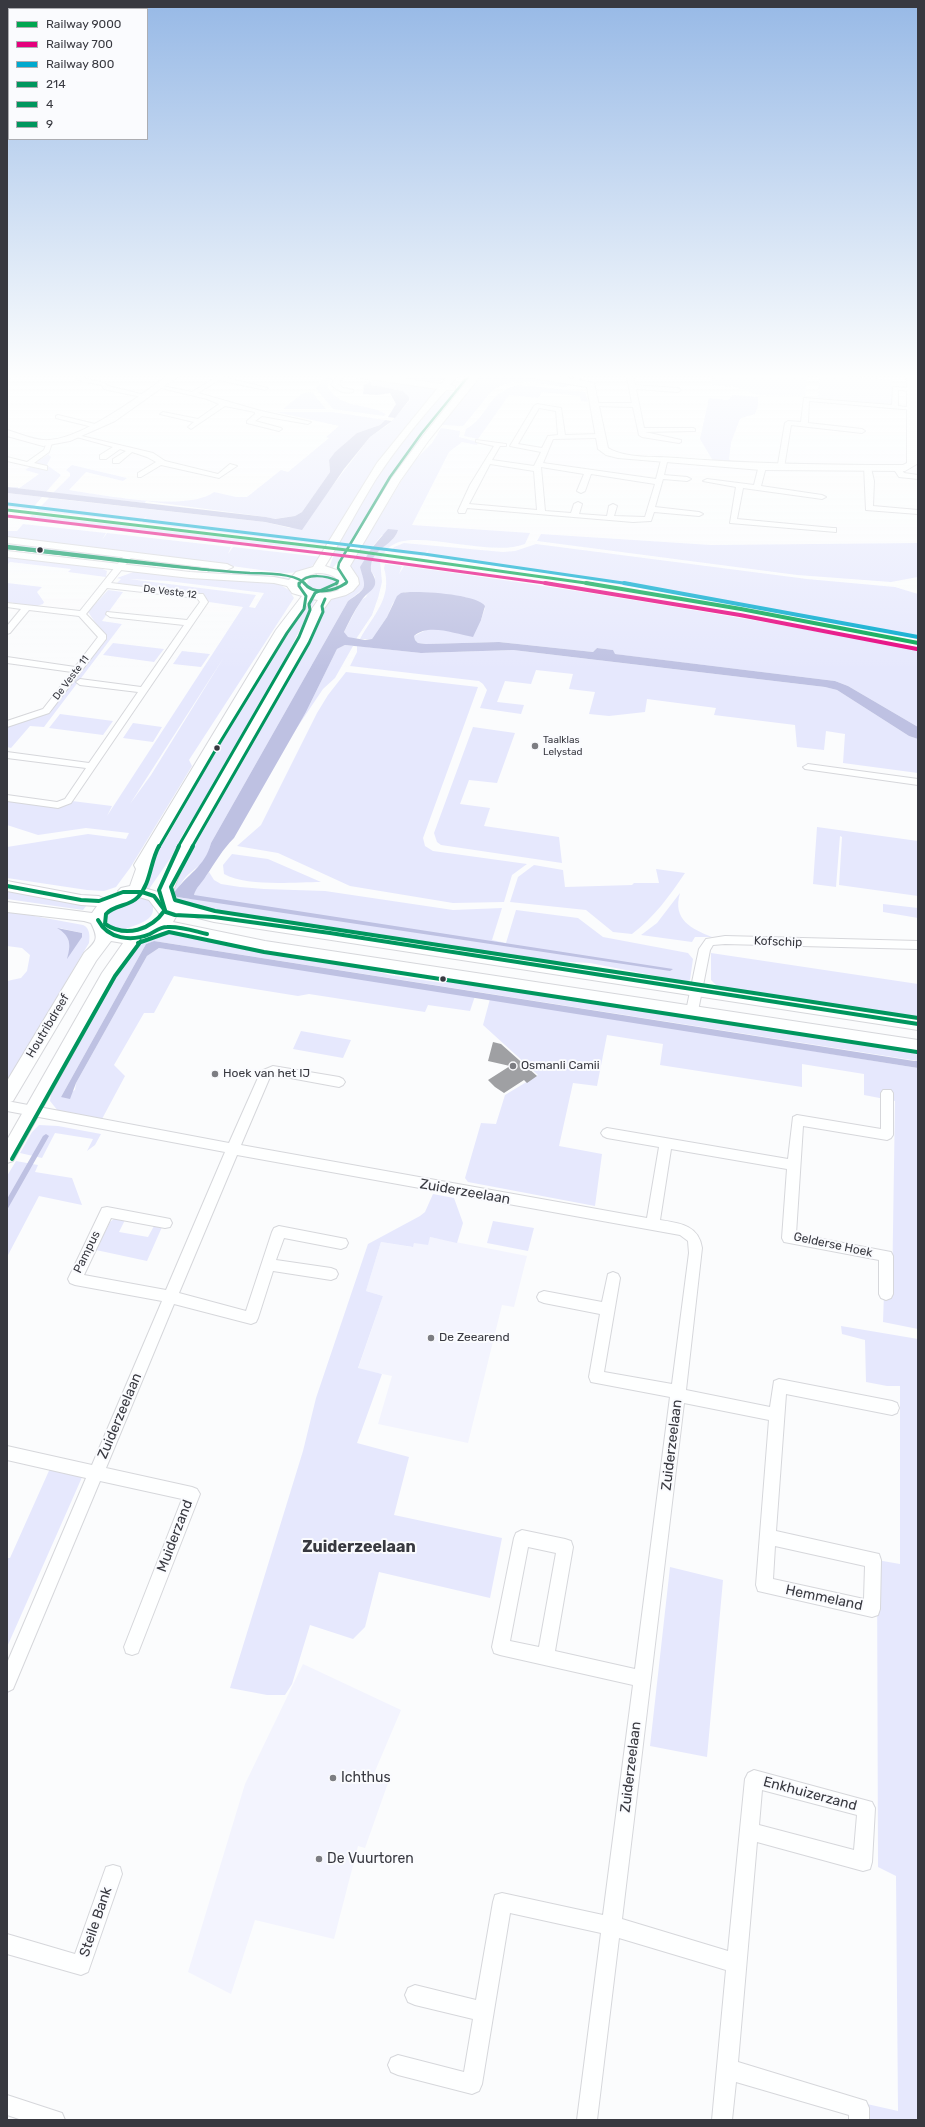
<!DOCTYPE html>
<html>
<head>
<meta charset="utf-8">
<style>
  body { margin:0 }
  #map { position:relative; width:925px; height:2127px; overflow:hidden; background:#fbfcfd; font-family:Rubik,sans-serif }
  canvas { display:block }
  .frame { position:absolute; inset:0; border:8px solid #383940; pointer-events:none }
  .legend { position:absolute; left:8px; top:8px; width:140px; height:132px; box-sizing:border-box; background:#fafbfe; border:1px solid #acadb2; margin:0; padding:5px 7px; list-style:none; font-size:12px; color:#383940 }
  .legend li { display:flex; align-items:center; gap:8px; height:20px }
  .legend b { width:20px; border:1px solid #acadb2 }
</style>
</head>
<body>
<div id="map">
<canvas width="925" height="2127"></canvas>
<div class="frame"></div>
<ul class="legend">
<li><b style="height:5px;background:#00a651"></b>Railway 9000</li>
<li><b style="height:5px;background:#e5007d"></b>Railway 700</li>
<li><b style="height:5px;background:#00a9ce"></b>Railway 800</li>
<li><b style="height:5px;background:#00965e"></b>214</li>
<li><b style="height:5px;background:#00965e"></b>4</li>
<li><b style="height:5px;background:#00965e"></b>9</li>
</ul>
</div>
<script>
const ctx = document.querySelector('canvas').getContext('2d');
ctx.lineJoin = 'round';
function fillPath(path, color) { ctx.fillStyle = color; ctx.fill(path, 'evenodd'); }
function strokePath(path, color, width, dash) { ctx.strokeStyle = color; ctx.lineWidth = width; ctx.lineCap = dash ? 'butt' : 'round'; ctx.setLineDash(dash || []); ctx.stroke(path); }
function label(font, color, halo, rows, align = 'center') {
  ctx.font = font + ' Rubik,sans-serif'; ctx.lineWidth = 4; ctx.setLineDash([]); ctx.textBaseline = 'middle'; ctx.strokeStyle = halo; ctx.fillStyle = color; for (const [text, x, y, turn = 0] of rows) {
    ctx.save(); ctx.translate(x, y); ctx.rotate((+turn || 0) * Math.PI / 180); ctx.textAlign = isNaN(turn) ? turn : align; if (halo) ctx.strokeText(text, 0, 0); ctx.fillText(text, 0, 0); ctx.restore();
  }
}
fillPath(new Path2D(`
  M713,374H804L808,375L805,396L759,395L735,387L711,385Z
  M820,374L892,380V404L818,398Z
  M430,1237L527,1256L514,1307L502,1305L468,1443L378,1424L392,1376L358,1369L383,1296L366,1291L381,1242L412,1247L414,1243Z
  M303,1664L401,1710L373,1776L388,1783L365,1848L358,1846L334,1939L255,1920L231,1994L188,1972L245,1784Z`), '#f3f4fe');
fillPath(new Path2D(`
  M325,374L334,375L327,386C339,409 367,403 386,414L384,416L333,409L316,389Z
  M371,374H451C436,391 391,377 371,374Z
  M485,374H509L570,384L568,386L564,387C542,384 509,375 491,392C481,403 473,415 463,426L441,425L478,380Z
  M373,379L432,388L435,391L370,473L327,545L142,523L147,516L141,522L36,511L49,498L265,522L290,528L330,489L370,437L389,424L410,400L403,391L371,385Z
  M520,385L585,392L588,402L581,401L580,396L542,392L538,398L509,395L478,439L464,436L466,429C490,416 486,391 520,385Z
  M447,391L453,392V395L430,423L349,548L332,569L329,568C348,513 385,463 423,418C430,410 438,397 447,391Z
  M312,392L326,409H283L303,393Z
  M733,395L758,397V406L755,414L741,418L739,421L731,443L729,459L733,463L713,461L700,439L709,398L728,400Z
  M276,412H332L385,420L380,425L357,433L335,452L329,460L330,472L302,512L295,516L274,519L266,517L146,501L145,503L53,493L70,476V473L66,470L72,465L127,478L123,481L86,472L69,490C102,495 188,512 214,492L236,497H247L281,470L288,472L329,438L326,437L339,426Z
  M441,428L460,431L459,437L478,442L477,445L462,442L449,452L412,525L530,533L525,544C489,558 416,528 391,546C386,549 383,555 380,560L382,582L378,598L372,615L356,639L347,637L344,632L361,600L366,597L375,577L371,571C369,551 387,547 396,535H382L373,546L362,573L365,584L363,589L348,601L211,843C205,869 194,865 182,882C179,885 178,892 177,897L189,899L196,896L194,895L196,888L209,872L214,880L221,884L240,887L264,889L325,891L453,910L502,908L492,940L506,943L516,910L578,918L603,937L688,953L693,959L690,980L687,982L590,963L552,961L186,905L174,899L172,883L248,749L324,606L334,598L349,592L351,563L413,462L432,443Z
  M50,453L49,455L51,457L47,465L61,475L46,492L7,487H18V489L39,474L25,470Z
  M7,493L42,497L31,510L7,507Z
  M32,515L325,549L299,548L35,520L37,518H29Z
  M23,524L106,533L102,540L107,533L231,547L228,554L233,547L322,557C310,570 300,573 283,573L121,551L7,537V531H17Z
  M541,534L711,545L918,543V577L891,582L797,575L537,541Z
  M404,543L503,552L515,551L536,544L807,579L895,587L918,594V639C755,606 590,578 425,556L429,549L423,556L390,552L394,547Z
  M7,544L113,555L116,558L110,560L7,548Z
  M7,556L97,566L107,571L106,577L68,572L71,569L10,562L7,565Z
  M138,561L291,578L289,580L135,563Z
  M385,564L402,566L399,574L404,566C576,589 747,618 918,650V727L848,686L835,681L614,654L613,650L597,648L593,652L499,642L426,644L418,643L415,640L414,636L426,630L481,620L485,608L465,597L405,592L393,603L387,617L372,639H360C373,615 393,598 384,568Z
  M136,571L279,584L289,590L294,598L189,760L192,766L130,868L116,887L104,891L87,890L7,878V847L88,834L126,839L129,833L86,828L38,835L7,825V801L54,807L72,801L112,806L107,816L243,607L209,602L204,595L117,583L121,579L117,578ZM129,579L168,581L264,593L255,608L249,607L256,595ZM224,657L151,775L130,804Z
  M326,574L334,576L340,581L337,586C327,592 314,595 306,585L309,579Z
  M7,583L42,587L37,592L44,602L43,604L37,606L7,602Z
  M108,590L123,592L102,621L122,624L44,727L30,726L11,748L7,747V727L48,712L104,635L88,612Z
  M312,598H316L275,679L234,752L183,834L172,856L149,889L141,888L155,853L167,837L271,654Z
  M113,643L164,649L154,662L103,655Z
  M345,645L353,646L335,678L323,689L288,741L306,712L337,649Z
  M357,646L421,653L513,650L825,687L837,690L909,736L918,739V773L843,763L845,734L826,731L824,750L797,747L795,725L714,715L716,708L647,699L645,712L609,716L589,714L595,692L569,689L573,674L536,670L531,684L505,681L497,702L524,705L521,714L480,708L487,690L483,684L479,681L350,666L357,652Z
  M182,651L210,654L201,667L173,664Z
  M346,672L478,687L423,838L425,846L433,851L527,864L512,875L504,902L453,903L350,886L278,853L237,846L261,825L317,713L328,695Z
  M60,714L113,721L103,735L49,728Z
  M133,723L162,727L153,742L123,738Z
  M473,727L515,733L497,783L469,780L460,804L490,808L484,826L559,837L562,863L441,845L437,842L434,833Z
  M817,827L918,841V896L839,885L842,837L840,836L836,887L813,884Z
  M232,854L268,859L321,882C294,882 247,887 224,874L223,865Z
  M534,865L563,870L565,887L632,885L634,883H659L656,869L685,873C669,897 654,917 632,934L613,932L586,910L510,902L518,877Z
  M7,890L87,905L83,910L7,899Z
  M680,893C672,920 692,929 712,937H695L692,942L641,935L657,923Z
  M139,897C145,898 152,900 153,907C155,923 131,925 122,931L108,924L107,916L114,908Z
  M883,904L918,908V918L883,912Z
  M7,911L83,925C90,928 90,936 89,943L7,1081V981L21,978L27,971L30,955L22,948L7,946ZM59,928L82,933L68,957C71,945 70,935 59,928Z
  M171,931L348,963L390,975L443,983L444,979L478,983L918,1052V1061L154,941L146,944L61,1097L75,1090L76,1083L147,956L159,948L475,996L470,1011L428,1005L425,1012L309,994L298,996L174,976L154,1013H144L114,1065L125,1076L102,1119L58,1111L50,1101L51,1092L129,952C141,940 154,933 171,931Z
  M711,953L918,984V1017L717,986L711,980Z
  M490,999L918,1068V1329L883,1322L884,1293L892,1295L895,1101L864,1095V1074L802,1064V1087L660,1065L663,1044L607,1035L597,1086L573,1083L559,1146L602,1154L595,1206L468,1182L465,1178L481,1123L496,1124L505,1095L538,1075L483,1025Z
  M301,1031L351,1040L343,1058L293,1049Z
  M39,1125L58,1126L101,1134L95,1145L87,1151L93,1139L55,1133L42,1158L20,1153L32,1132Z
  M16,1161L38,1165L35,1172L72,1178L82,1205L39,1196L7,1257V1176Z
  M433,1194L454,1198L463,1223L457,1243L430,1237L428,1245L414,1243L413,1247L381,1242L366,1291L383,1296L358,1368L382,1374L357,1443L409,1457L394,1515L502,1538L490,1598L379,1572L365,1627L353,1639L310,1625L292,1684L285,1695H267L230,1688L303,1451L316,1398L368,1244L420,1216L425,1212Z
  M115,1218L125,1220L119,1232L148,1237L154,1226L162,1227L147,1261L96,1250L110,1222Z
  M493,1221L534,1228L528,1251L487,1243Z
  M841,1326L918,1339V2120H867V2104L898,2111L896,1876L878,1867L877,1560L900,1564V1386H887L866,1382L865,1340L842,1334Z
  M52,1464L83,1475L7,1647V1558H10Z
  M670,1567L723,1580L707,1757L650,1746Z`), '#e6e8fd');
fillPath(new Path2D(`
  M372,381L371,385L403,391L409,397V400L395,418L388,417L396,404L390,393L377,395L363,394L364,385Z
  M385,420L392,421L370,437L344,469L302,530L265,522L7,493V487L266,517L275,519L295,516L302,512L330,472L329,460L335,452L357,433L380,425Z
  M388,529L398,530C393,547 369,548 371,571C382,589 369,589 361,601C354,611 349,622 344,632L348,637L365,640L372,639L387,617L397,596L401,593C414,590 478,594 485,606L481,620L473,637C455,634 429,623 414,636L415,640L418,643L426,644L499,642L593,652L597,648L613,650L615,654L835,681L848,686L918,727V739L909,736L837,690L825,687L513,650L421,653L345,645L337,649L306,712L234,838C222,850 215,863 206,876C202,883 196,887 194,895L673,969L670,971L177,897L174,893C187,874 205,867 211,843L348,601C368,587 366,589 360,567L371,549Z
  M57,928L82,933V937L67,959C71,945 71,936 57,928Z
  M154,941L914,1061H918V1068L159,948L147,956L76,1083L70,1099L61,1097L146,944Z
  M46,1134L49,1136L7,1210V1199L43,1136Z`), '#bec1e2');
fillPath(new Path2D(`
  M493,1042L501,1044L537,1076L527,1083L524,1080L504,1093L495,1087L488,1080L510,1066L488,1061Z`), '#9fa0a3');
const street = new Path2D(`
  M8,374H16L7,380Z
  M339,374H346L338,384L343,388L353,390V392C344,394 337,391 331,384Z
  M577,374H584L577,382H573L572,381Z
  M630,375L633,377L635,385L678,388L681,390L678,392L636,389L644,428H693L695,429V431L645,432L681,440V442L679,443L642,437L639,435L633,407L592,406V404L594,403H632L627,377Z
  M218,376L268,388L265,390L219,380L198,393L261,411L311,422L308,424L262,416L255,421L281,428L282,429L279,431L247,423V421L255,414V412L225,406L191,429L188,427L194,422L160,414L163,412L198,419L219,404L207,399L157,387V385L192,392Z
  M79,377L105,383L108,386L149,396L146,398L104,389L101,385L77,380L76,379Z
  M893,387L914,388L915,389L912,391L898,390V406L914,408V410L809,401L808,423L862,429L865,431L862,433L791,425L784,468L777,470L785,423L788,421L801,422L804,398L892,405Z
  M537,404L561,408L565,435L599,434L602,436L599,438L553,439L543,463L656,479L661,460L668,458L664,475L687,477L691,479L687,481L663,479L655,507L699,512L703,514L699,516L654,512L651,521L633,522L467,508L465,513H459L458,511L470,485L494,446L476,442V440L506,444V446H500L492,460L534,466L541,452L510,446L534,406ZM539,408L556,411L558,435L548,436L542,448L518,444ZM490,464L534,471L537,510L469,504ZM541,467L584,474L577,491L581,493L585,491L591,474L655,484L645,517L614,516L617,506L613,504L609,506L607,516L579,514L582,504L578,502L574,504L571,513L545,511Z
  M58,415L99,425L100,426L97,428L56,418V416Z
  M73,434L153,453L165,461L218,474L230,464L237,466L219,478L161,465L141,477H138V473L156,462L147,457L132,452L119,463H113V459L126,451L120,449L106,459H100V455L113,447L73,436Z
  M47,442L52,443L49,452L34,463L47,466V470L7,461V457L27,462L44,450Z
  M759,465L766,467L761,486L822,495L826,497L822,499L743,488L737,519L833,528H836V532L730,523L736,487L703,481L707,479L754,485Z
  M864,466L871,468L874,481L873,506L918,510V514L866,510Z
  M894,466H900L904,473L918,475V479L899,477L893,468Z
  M127,552L134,554L111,583L200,594H203L208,602L71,803L58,808L7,801V795L57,802L65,799L86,768L7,758V752L89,763L138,692L80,685L76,682L80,679L141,687L184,625L110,617L106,614L107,612L187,620L200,602L197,598L107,588L86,614L106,635V639L49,713L7,727V721L43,709L72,672L7,663V657L75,667L98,637L79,616L29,610L10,633L7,634V626L21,609L7,607V603L80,611Z
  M808,764L918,779V785L805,769L803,767Z
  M725,936L918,941V949L725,944L713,945L710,950L698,1011L696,1014H688L686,1011L699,949L706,939Z
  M273,1066L339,1077L343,1079L345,1082L343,1085L339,1087L274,1075L270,1077L241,1145L647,1218L659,1147L607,1138L603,1136L601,1133L603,1130L607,1128L788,1159L793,1117L797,1115L881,1129V1093L883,1090H891L893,1093V1135L891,1138L887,1140L803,1126L796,1234L891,1252L893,1256V1294L891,1298L886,1300L881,1298L879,1294V1260L784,1242L782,1238L787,1169L671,1149L660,1220C679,1223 699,1225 702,1248L686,1390L770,1407L774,1381L779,1379L892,1401L897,1403L899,1408L897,1413L892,1415L786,1394L776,1531L879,1554L881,1560L880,1609L878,1615L872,1617L758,1591L756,1585L769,1420L684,1403L622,1919L728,1951L745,1779L748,1773L754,1770L872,1802L875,1808L872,1862L870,1869L863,1871L757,1842L738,2062L866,2101L869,2108V2120H849V2115L736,2082L732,2120H712L726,1970L619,1938L597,2120H577L601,1933L510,1913L482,2084L479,2091L472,2094L398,2075L391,2072L388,2065L391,2058L398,2055L464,2072L473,2019L415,2005L408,2002L405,1995L408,1988L415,1985L476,2000L493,1902L495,1895L502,1893L603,1915L633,1685L500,1655L494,1653L492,1647L514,1538L516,1533L522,1530L565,1539L571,1541L573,1547L555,1651L635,1669L670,1397L591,1382L589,1377L600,1314L544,1303L539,1301L537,1297L539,1293L544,1291L602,1302L608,1274L613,1272L618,1274L620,1278L604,1372L672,1384L689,1253L688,1241L680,1235L237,1155L179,1293L246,1311L272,1232L274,1228L279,1226L346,1239L348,1243L346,1247L341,1249L284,1238L276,1260L331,1268L336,1270L338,1274L336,1278L331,1280L273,1271L258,1318L256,1322L251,1324L174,1304L106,1468L192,1487L197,1489L200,1494L138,1653L132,1655L126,1653L124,1647L182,1499L100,1481L13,1689L7,1692V1663L86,1478L7,1460V1446L92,1465L162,1301L75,1285L70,1283L68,1279L102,1208L107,1207L165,1218L170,1219L172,1223L170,1227L165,1228L111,1218L84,1275L166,1290L225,1152L7,1111V1101L229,1143L261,1071ZM775,1546L865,1566L864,1599L773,1579ZM528,1547L556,1553L539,1647L510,1641ZM762,1790L857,1815L854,1850L759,1825Z
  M113,1865L120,1867L122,1874L88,1972L81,1975L7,1954V1934L75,1954L106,1867Z
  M7,2095L62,2113L65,2120H22L7,2115Z`);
const secondary = new Path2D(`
  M170,374H181L115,421L70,441L43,446L7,436V430C18,433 31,439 43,440C78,443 142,394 170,374Z
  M351,374H376L441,384L450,374H459L450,385L455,386V390H446C421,418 397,447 376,479C358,508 343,538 325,566L342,572L338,566L391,479L423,436L473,374H482L429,440L400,481L350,566L358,578L359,584L353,591L346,595L331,599L323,610L310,640L277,700L186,858L173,891L176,901L214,912L918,1018V1030L214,922L178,913L173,922L265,941L918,1040V1052L265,951L179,933L163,932L141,941L116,976L13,1161L7,1163V1140L102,973L123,943L111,941L96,961L13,1101L7,1103V1081L84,953C97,941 99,939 91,923L84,921L7,912V902L92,913L97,906L81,905L7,891V881L81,895L99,896L106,900L121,894L118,891L121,888L130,886L136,869L134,865L276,630L302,596L292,593L287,586L274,583L190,578L7,557V551L190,572L274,577L289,580L296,572L313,567L377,463L437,389L355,377ZM316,573C325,573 333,574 339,581L337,587L339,590C326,595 312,595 303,583L299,582L304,577ZM312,599L318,600L311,610L298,640L172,858L158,892L144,888L149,876L154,855L287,631ZM139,897L149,900L161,916C154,923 147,929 138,931C128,934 108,934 106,920C106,917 106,914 109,911C117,903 132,905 139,897Z
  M522,374H548L594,383L608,448C627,459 655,456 677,458C752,464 827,465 903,465L907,463V380L906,374H915L917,380V464L905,471L761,470L618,458L606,455L598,449L587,387L526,377Z
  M7,537L227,564L233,567L227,570L7,543Z`);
strokePath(street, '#d6d7db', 2);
strokePath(secondary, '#d6d7db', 2);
fillPath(street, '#feffff');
fillPath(secondary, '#feffff');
strokePath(new Path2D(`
  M7,886L81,900L99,901L123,892H142L154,896L166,912L175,915L214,917L330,933L918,1024
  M98,920C108,939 131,942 150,934C156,931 160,927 167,927C181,926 194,931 207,934`), '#00965e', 4);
strokePath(new Path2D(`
  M7,546L209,570L8,548
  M299,584C307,572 327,576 338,581L336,584`), '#00965e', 2.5);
strokePath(new Path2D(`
  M159,847L219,744L287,633L304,609L306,596L299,586V583
  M178,847L299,637L310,610L309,604L315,593L337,583`), '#00965e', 3);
strokePath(new Path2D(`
  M159,846C150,862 151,883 138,897C129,907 115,904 106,914L105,924C126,938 151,930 165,910L159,890L179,846
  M138,943L169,932L264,952L917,1052
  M12,1159L115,976L141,941`), '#00965e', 4);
strokePath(new Path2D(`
  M8,548C89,557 169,568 250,573C263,573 297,573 305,584
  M345,584L347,582L338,568L339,563L390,477L421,434L470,374`), '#00965e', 2.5);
strokePath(new Path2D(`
  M304,583C314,596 335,591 346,583
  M192,847L309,643L323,612L322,606L325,599`), '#00965e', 3);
strokePath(new Path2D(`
  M193,846L171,887L175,900L215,911L918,1018`), '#00965e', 4);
strokePath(new Path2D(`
  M7,510L355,551L593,584`), '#00a651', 3);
strokePath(new Path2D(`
  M586,583L741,609L918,643`), '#00a651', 4);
strokePath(new Path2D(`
  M7,516L354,557L552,584`), '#e5007d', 3);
strokePath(new Path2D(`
  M545,583L740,615L917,649`), '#e5007d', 4);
strokePath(new Path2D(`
  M8,504L424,554L630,584`), '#00a9ce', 3);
strokePath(new Path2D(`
  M624,583L918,637`), '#00a9ce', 4);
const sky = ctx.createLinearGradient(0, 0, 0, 672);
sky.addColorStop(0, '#97b9e6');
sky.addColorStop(0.56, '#fdfefe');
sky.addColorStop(1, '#fdfefe00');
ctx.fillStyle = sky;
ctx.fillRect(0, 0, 925, 672);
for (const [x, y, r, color] of [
  [40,550,3.5,"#383940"],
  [535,746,4,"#7c7d82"],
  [217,748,3.5,"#383940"],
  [443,979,3.5,"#383940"],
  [513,1066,4,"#7c7d82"],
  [215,1074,4,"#7c7d82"],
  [431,1338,4,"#7c7d82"],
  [333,1778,4,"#7c7d82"],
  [319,1859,4,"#7c7d82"]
]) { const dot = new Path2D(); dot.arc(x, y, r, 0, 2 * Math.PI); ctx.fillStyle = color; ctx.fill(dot); strokePath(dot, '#fafbfe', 1.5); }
label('10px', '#383940', '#fafbfe', [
  ["De Veste 12",170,592,7],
  ["De Veste 11",71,678,-53]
]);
label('10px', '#383940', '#fafbfe', [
  ["Taalklas",543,740],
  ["Lelystad",543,752]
], 'left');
label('12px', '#383940', '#fafbfe', [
  ["Kofschip",778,942,2],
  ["Houtribdreef",48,1026,-59],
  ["Gelderse Hoek",833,1245,12],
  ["Pampus",87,1252,-64]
]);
label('12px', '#383940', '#fafbfe', [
  ["Osmanli Camii",521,1066],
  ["Hoek van het IJ",223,1074],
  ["De Zeearend",439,1338]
], 'left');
label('14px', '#383940', '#fafbfe', [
  ["Zuiderzeelaan",465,1192,10],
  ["Zuiderzeelaan",120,1416,-67],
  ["Zuiderzeelaan",672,1445,-83],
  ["Muiderzand",175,1536,-69],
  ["Hemmeland",824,1598,12],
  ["Zuiderzeelaan",631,1767,-83],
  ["Enkhuizerzand",810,1794,15],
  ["Steile Bank",96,1922,-71]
]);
label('14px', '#383940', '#fafbfe', [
  ["Ichthus",341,1778],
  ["De Vuurtoren",327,1859]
], 'left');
label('bold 16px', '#383940', '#fafbfe', [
  ["Zuiderzeelaan",359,1547]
]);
</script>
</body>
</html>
